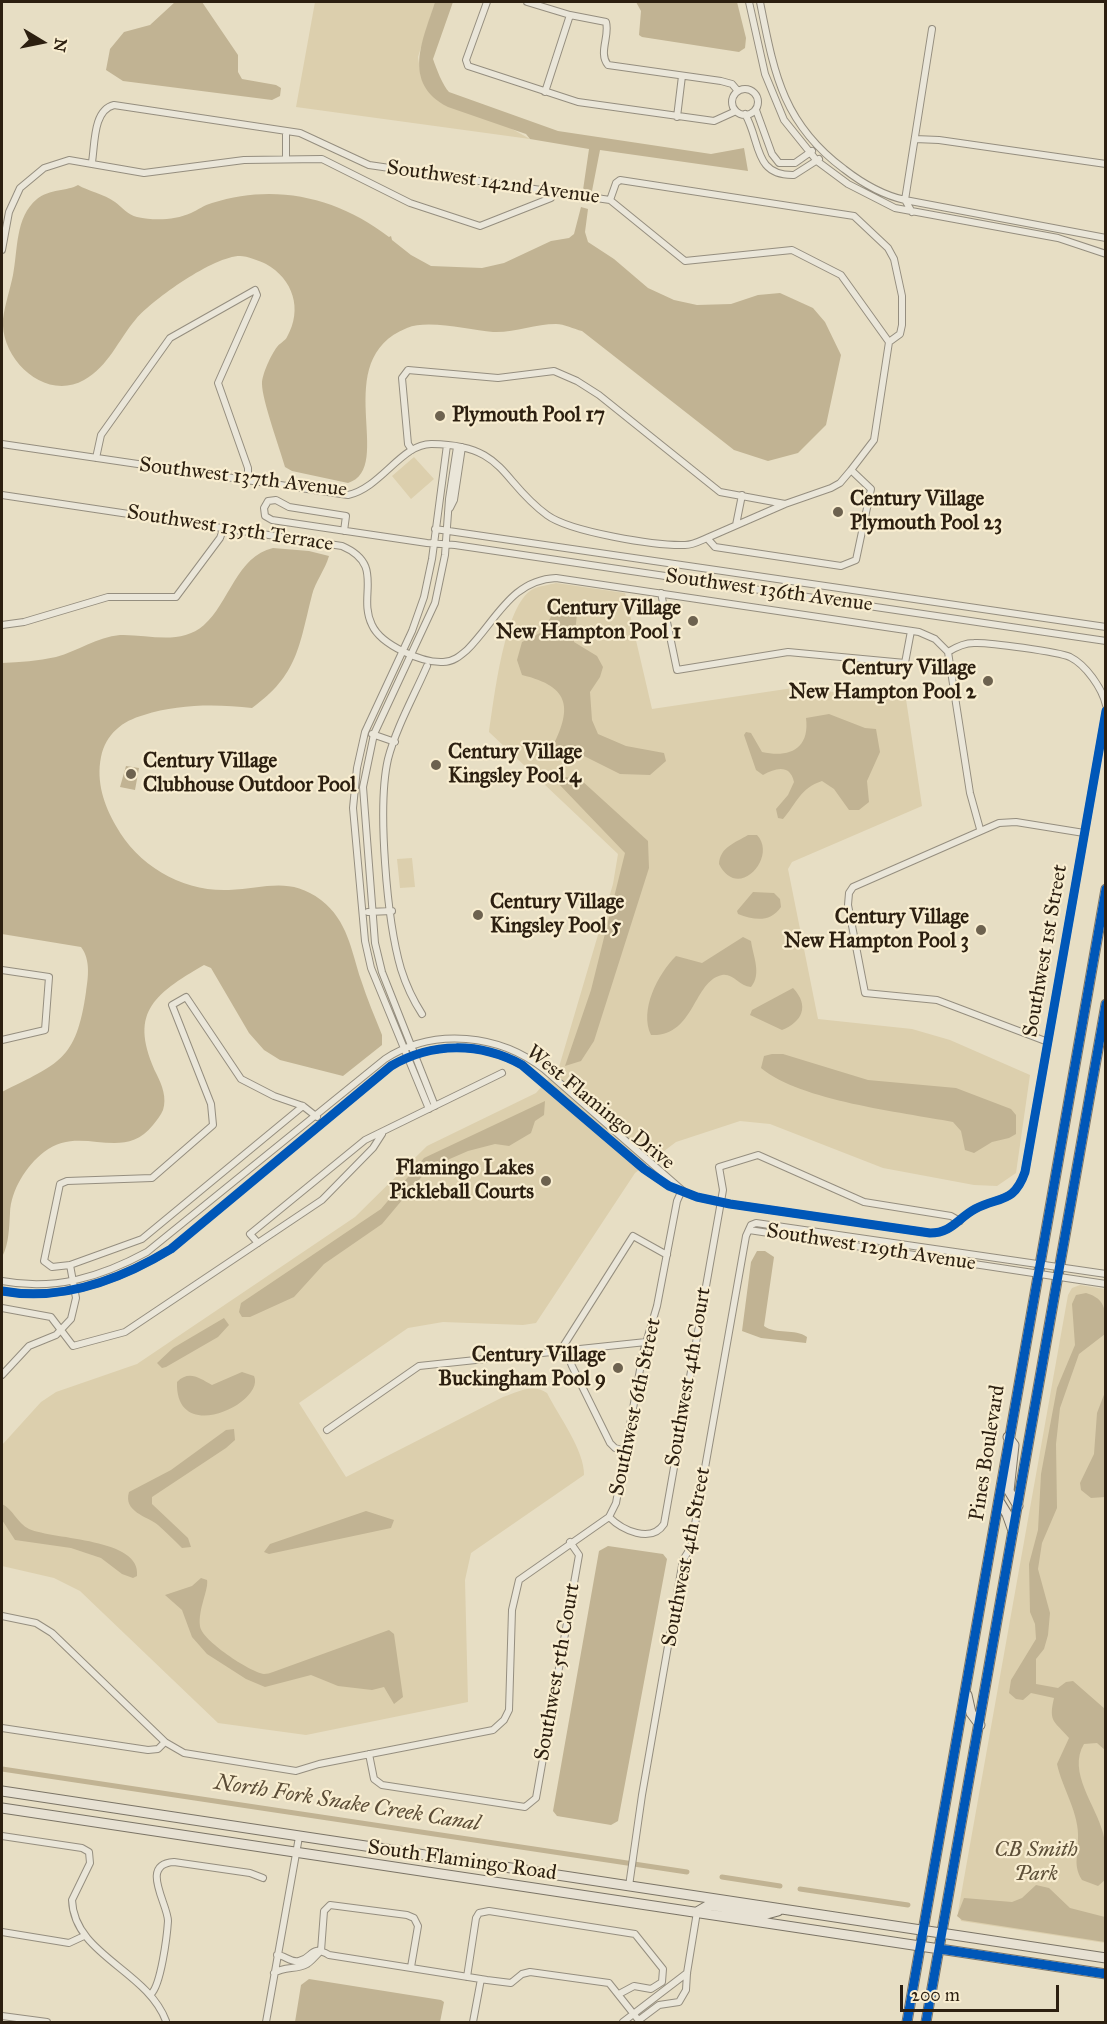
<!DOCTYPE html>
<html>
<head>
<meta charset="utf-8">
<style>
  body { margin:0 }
  #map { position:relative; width:1107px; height:2024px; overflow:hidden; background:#e7dec4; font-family:"IM FELL Great Primer",serif }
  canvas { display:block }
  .frame { position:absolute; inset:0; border:3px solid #2c1f10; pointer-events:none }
  .north { position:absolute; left:12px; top:12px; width:60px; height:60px; -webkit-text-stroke:4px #f8edd0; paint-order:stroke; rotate:100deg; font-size:16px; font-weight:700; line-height:24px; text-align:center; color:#2c1f10 }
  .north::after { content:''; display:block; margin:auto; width:21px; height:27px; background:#2c1f10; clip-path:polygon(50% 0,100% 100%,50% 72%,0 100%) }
  .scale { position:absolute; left:900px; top:1985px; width:159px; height:27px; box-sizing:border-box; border:3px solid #2c1f10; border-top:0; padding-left:8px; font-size:18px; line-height:21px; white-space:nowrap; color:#2c1f10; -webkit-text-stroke:4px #f8edd0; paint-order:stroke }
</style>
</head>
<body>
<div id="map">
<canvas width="1107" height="2024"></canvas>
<div class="frame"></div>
<div class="north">N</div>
<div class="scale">200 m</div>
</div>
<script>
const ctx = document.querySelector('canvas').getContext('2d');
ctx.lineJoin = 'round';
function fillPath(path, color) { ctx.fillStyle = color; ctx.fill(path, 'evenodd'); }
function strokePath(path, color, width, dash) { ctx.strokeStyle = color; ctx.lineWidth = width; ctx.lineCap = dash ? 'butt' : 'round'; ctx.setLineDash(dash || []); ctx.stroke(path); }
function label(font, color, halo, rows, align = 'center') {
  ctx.font = font + ' "IM FELL Great Primer",serif'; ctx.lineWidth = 4.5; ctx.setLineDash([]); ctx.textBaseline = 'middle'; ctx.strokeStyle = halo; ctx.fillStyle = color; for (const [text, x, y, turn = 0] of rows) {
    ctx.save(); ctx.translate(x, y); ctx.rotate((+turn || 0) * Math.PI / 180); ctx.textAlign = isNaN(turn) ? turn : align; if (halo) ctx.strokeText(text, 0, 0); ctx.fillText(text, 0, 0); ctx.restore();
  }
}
fillPath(new Path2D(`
  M315,2H435L418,57L421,78L530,139L296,107Z
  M414,457L434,479L411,499L392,476Z
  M556,583L625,593L652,709L793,688L906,699L922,806L792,862L788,869L818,1019L912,1029L950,1040L1030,1075L1016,1173L997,1186L974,1185L883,1168L770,1124L740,1121L676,1142L635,1173L536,1323L523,1325L443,1322L408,1328L299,1403L346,1477L503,1397C518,1392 533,1383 547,1393C558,1415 585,1451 584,1475L471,1553L465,1580L468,1702L306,1735L218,1723L80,1591L54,1578L2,1566V1445L41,1402L56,1392L137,1364L355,1217L427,1146L536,1093L559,1067L613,884L618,854L489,732C494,701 504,604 533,589C539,586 549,585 556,583Z
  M412,858L415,887L400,888L397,859Z
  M1080,1285L1105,1289V1943L961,1921L958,1912L1068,1295L1072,1288Z`), '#dccfad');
fillPath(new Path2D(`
  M175,2H202L238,55V72L242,79L276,85L281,88L280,96L272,100L123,81L106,70L110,49L124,32L150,25Z
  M435,2H453L433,59C436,68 443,86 449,92L558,131L711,154L744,148L748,171L600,150L592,191L583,190L589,149L530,139L526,134L448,107C401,83 423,40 435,2Z
  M636,2H737L746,38L745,48L739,52L642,37L639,35L641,11Z
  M78,185C88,191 104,194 115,202C122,207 128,215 137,217C155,221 175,220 191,213C198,210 204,205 212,203C275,183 337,197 389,237L391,236L392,240L411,255L431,266L482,268L504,263L551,241L569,238L574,234L581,207L588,209L585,232L588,242L614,259L648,288L674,300L697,305L731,304L758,295L780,293L813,308L825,322L841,355L826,425L798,453L768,461L734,450L582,331C574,329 564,324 556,324C535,324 514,333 493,332C470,330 428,319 407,328C327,360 397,468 348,483L292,471L285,467C280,449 262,400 262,384C262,374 271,355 277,347C280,343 285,341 287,337C303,309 293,279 266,264C260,261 247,256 240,256C214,256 153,299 136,319C118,340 109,366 84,380C45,402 0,359 3,319C5,304 10,290 13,275C18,250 15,217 37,199C49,189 68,191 78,185Z
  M273,548L309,551L329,556C325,570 315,582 312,595C299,646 298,675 252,708C217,704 178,704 144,715C122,721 106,734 101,757C96,782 104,805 116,826C138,866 183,892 229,890C264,889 289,876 321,900C348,921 351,950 361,980C367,999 375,1017 382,1035V1045L343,1076L280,1060L264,1050L249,1033L211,968L204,965C152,995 128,1014 157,1075C162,1085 167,1098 163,1110C161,1115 157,1120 153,1125C122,1164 81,1123 44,1152C26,1166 11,1190 10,1213C9,1228 9,1244 2,1257V1092C59,1063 76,1061 86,992C88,978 91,960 81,947L2,934V663C20,662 38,661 56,657C78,651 97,637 120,635C148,634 180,646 204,625C229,603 237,556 273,548Z
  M564,608L577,614L574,642L597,656L603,667L600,677L590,692L592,720L598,734L626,746L664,753L666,761L650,775L620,774L574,751L559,757L551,750C572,709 572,687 522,675L517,660L522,642L542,632L552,615Z
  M829,714L865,728L876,729L880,752L867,781L869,802L859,810H849L834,789L822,781C800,788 797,803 783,819L778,818L776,809L788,795L794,782C790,764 776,768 763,775L756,770L744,735L746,732L751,733L762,752C788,758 810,750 806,718Z
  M126,766L139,768L135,790L120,787Z
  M560,776L581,780L648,841L649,868L594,1041L581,1061L565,1066L591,990L625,853L556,781Z
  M748,835H757C778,857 738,902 719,864C720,847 735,843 748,835Z
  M753,892L774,893L780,899L781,907C770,923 754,920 738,914L737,911Z
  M743,937L751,941C753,956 762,974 751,987C739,986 733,973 722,975C693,981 695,1037 651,1035C639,1010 658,974 676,956L702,963Z
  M793,988C810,1006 802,1022 782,1030L750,1015L752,1010Z
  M772,1054H783L868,1080L956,1088L1011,1109L1016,1115V1134L1009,1138L992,1142L974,1153L965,1150L961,1131L953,1122C901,1112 801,1101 761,1068L764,1056Z
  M545,1101L544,1115L535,1121L531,1133L509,1146L495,1144L468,1151L429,1168L382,1224L324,1264L294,1297L250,1317H242L239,1312L241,1303L381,1209L424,1158Z
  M757,1251H765L774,1257L764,1326C776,1335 795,1328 807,1337L806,1343L761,1338L742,1331L751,1262Z
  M1086,1293C1107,1299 1106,1312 1105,1334L1079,1354L1060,1408L1056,1444L1057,1508L1042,1543L1038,1569L1050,1613L1048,1635L1044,1649L1036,1659V1684L1058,1688L1066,1682L1073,1681L1105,1709V1750L1097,1743L1084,1744C1067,1772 1096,1805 1103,1833C1107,1848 1106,1865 1105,1880L1098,1886L1082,1880C1073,1865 1078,1857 1078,1840C1080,1814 1062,1788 1057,1764L1069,1738C1055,1721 1048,1723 1054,1698L1031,1693L1023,1700L1016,1699L1009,1693L1011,1680L1036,1639L1035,1624L1030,1612L1029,1564L1038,1530L1041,1474L1057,1388L1075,1345L1072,1304L1076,1295Z
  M224,1318L229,1325L218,1337L166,1367L162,1368L157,1363L173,1348Z
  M242,1372L254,1376C266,1402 175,1447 177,1382C189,1370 199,1378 212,1385Z
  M1105,1392V1497L1091,1498L1081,1490L1080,1483L1094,1454L1097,1413Z
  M234,1429L235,1440L226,1448L152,1497V1504L188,1538L191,1547L182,1548C174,1540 166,1532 158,1525C147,1516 123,1512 129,1492L171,1470L226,1430Z
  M2,1504C13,1509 17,1523 29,1529C54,1540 142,1538 137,1576L133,1578L122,1574L101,1558L71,1548L15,1540L2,1520Z
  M366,1511L394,1520L391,1528L269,1554L264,1552L270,1544Z
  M608,1546L663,1554L667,1559L618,1821L611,1825L557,1816L553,1811L599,1551Z
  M201,1578L207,1580C209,1589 198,1609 200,1626C201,1640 250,1672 264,1674C267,1674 270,1673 273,1672L389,1630L394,1634L403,1697L394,1704L384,1687L372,1690L338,1686L311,1675L265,1687L246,1679L207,1654L192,1637L182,1610L165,1595L192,1586Z
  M1036,1885L1049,1888L1070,1908L1105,1917V1942L962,1920L957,1916L964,1898L1012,1902L1022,1898Z
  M309,1979L441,2000L444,2002L440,2022H295L301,1985Z`), '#c1b393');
strokePath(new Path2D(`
  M2,1769L687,1872
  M722,1877L780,1886
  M800,1889L908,1905`), '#c1b393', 5);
const minor = new Path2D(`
  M487,2L466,60L468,66L578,102L714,121L736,111
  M527,2L570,15L606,22C610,36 598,53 608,65L721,81L732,84L738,91
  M749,2L765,74L784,120L817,161L848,184L895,208L1058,238L1106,254
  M760,2C774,72 782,123 844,169C862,183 882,195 905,200L1106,238
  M732 102a13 13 0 1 1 26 0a13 13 0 1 1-26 0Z
  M545,92L570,15
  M756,110L772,154L779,163H795L812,151
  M745,114C761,141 753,176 794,175L819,159
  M677,117L682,76
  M915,139L939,140L1106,164
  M286,159V132
  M92,162C95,144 93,110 114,105L300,133L369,165L610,200
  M610,200L616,183L620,180L854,216L888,248L894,259L902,296V325L900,334L889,342
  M610,200L685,261L792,250L841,275L889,342
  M912,212L905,200L932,29
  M2,250L9,212L20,188L44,168L69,160L144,173L244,160L322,159L410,203L480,226L551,198L555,193
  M2,444L348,495C381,488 402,443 432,444C506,445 500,481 547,515C570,532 656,546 685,545C693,545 700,541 707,538L715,547L841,566L856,560L871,489L851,470L874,440L889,342
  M412,450L408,444L402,378L408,370L498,378L554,371L577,381L599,395L720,492L785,504L831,488L840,483L851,470
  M96,458L101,435L170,338L255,290L257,295L218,383L248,468V481
  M2,495L342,546C386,565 357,595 372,625C381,645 422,663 443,662C453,662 460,656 467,650C496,621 511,580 556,578L919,632L935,639L948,652C956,647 964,643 974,643C988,642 1059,652 1070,657C1086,665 1102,688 1106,705
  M450,508L454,500L462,447
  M736,525L742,495
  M435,529L1106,627
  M344,531L346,516L289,507L276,500L268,501L264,508L265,516L272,520L427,543L455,545L1106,641
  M707,538L785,504
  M661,593L677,670L788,652L905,663L911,631
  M2,625L24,622L108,597H176L220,538L224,527
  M948,652L970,793L980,829
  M372,734L395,742
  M368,912L392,911
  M2,970L49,977L45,1030L2,1040
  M422,1014C413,1000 406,985 401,969C387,921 377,807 388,759C396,728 414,696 427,666
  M1048,1042L937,1000L865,993L848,905L849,893L853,887L999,823L1016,822L1084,833
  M435,1106L382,972L375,943L363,787L374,734L435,603L445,555L449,499L457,447
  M429,1109L371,968L365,941L353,808L357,768L365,732L412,631L424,597L432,559L447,445
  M749,1230L1106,1284
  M258,1243L250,1234L365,1140L502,1073
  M70,1265L142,1239L303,1106
  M2,1281C55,1291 101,1277 147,1252L385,1059C434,1027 500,1034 545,1070L682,1190
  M2,1291C62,1302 120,1280 171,1249L391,1066C432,1042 480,1042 522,1065L644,1169L669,1186L697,1197L730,1204L930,1233C952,1233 958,1218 975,1209C999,1196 1014,1204 1025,1172L1106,711
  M2,1308L51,1317L73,1346L125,1332L322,1200L373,1148L382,1134
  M2,1375L29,1346L56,1335L71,1319L76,1298L70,1265L52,1267L44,1261L60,1184L67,1181L152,1178L213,1125L211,1104L172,1005L186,997L241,1079L274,1096L303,1106L317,1117
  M327,1430L419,1366L646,1342
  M626,1451L615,1448L610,1443L572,1366L564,1345L633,1236L667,1255
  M609,1517C622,1530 651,1544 664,1524L723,1190L719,1167L758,1155L864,1202L951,1216L960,1221
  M2,1616L36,1623L52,1633L165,1742L184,1753L296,1771L319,1764L493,1730L504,1720L509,1710L512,1610L519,1580L609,1517L616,1503L643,1353L657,1306L677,1201L682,1190
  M2,1728L148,1750L158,1749L165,1742
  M369,1754L374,1779L382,1785L525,1807L536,1798L579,1555L570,1542
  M2,1836L82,1848L89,1852L90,1863L72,1900C74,1955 147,1970 166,2021
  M629,1886L642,1795L683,1560L691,1547L746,1236L751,1225L756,1223L1106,1274
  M2,1932L69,1943L84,1936
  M321,1951L324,1911L330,1905L407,1915L414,1918L418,1926L411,1967
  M277,1955C285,1955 290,1963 299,1961C314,1958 309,1944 329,1955L487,1980L511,1983L522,1974L530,1972L609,1983L640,2022
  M274,1973C285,1966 296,1970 307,1964C312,1961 316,1955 321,1951
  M467,1977L476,1918L479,1913L489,1911L635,1934L663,1969L662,1982L651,1989L634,1986L619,1994
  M151,1994C161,1985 167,1936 168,1921C168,1904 139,1864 174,1862L250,1873L263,1878
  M2,2016L47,2022
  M639,2020L659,2005L679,2002L686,1990L687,1973L697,1912
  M266,2022L299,1837
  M473,2022L481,1979
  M623,2022L687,1973`);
const highway = new Path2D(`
  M1008,1437L1014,1445L1009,1491L1018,1506
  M999,1501L1007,1514L1013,1531
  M967,1695L971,1713L980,1725
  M2,1791L1106,1958
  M2,1808L1106,1974
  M697,1912L709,1905L767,1914L778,1911
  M907,2022L1106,889
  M926,2022L1106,1004`);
strokePath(minor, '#958e7f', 8);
strokePath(highway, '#7b7466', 11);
strokePath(minor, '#eae6d9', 6);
strokePath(highway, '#e7e1d3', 9);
strokePath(new Path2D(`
  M2,1291C62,1302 120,1280 171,1249L391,1066C432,1042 480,1042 522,1065L644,1169L669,1186L697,1197L730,1204L930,1233C952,1233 958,1218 975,1209C999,1196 1014,1204 1025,1172L1106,711
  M940,1949L1106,1974
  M907,2022L1106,889
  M926,2022L1106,1004`), '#0057b8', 9);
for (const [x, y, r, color] of [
  [440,416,6,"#6d624f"],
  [838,512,6,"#6d624f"],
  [693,621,6,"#6d624f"],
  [988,681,6,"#6d624f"],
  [436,765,6,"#6d624f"],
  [131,774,6,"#6d624f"],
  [478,915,6,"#6d624f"],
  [981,930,6,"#6d624f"],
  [546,1181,6,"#6d624f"],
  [618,1368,6,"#6d624f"]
]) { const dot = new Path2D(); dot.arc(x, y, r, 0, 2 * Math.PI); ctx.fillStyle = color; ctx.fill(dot); strokePath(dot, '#f8edd0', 2); }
label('21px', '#2c1f10', '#f8edd0', [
  ["Southwest 142nd Avenue",493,183,8],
  ["Southwest 137th Avenue",243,478,7],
  ["Southwest 135th Terrace",230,529,9],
  ["Southwest 136th Avenue",769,591,8],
  ["Southwest 1st Street",1046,951,-80],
  ["West Flamingo Drive",600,1108,39],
  ["Southwest 129th Avenue",871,1248,9],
  ["Southwest 4th Court",689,1377,-80],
  ["Southwest 6th Street",636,1407,-78],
  ["Pines Boulevard",988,1453,-81],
  ["Southwest 4th Street",687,1557,-79],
  ["Southwest 5th Court",558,1672,-80],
  ["South Flamingo Road",462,1861,8]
]);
label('bold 21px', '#2c1f10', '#f8edd0', [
  ["Plymouth Pool 17",452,416],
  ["Century Village",850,500],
  ["Plymouth Pool 23",850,524],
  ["Century Village",681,609,"right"],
  ["New Hampton Pool 1",681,633,"right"],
  ["Century Village",976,669,"right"],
  ["New Hampton Pool 2",976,693,"right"],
  ["Century Village",448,753],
  ["Kingsley Pool 4",448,777],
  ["Century Village",143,762],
  ["Clubhouse Outdoor Pool",143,786],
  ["Century Village",490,903],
  ["Kingsley Pool 5",490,927],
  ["Century Village",969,918,"right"],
  ["New Hampton Pool 3",969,942,"right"],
  ["Flamingo Lakes",534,1169,"right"],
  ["Pickleball Courts",534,1193,"right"],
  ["Century Village",606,1356,"right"],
  ["Buckingham Pool 9",606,1380,"right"]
], 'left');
label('italic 21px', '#5e5039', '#f8edd0', [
  ["CB Smith",1036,1851],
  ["Park",1036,1875]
]);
label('italic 22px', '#5b4c36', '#f8edd0', [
  ["North Fork Snake Creek Canal",347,1804,9]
]);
</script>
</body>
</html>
